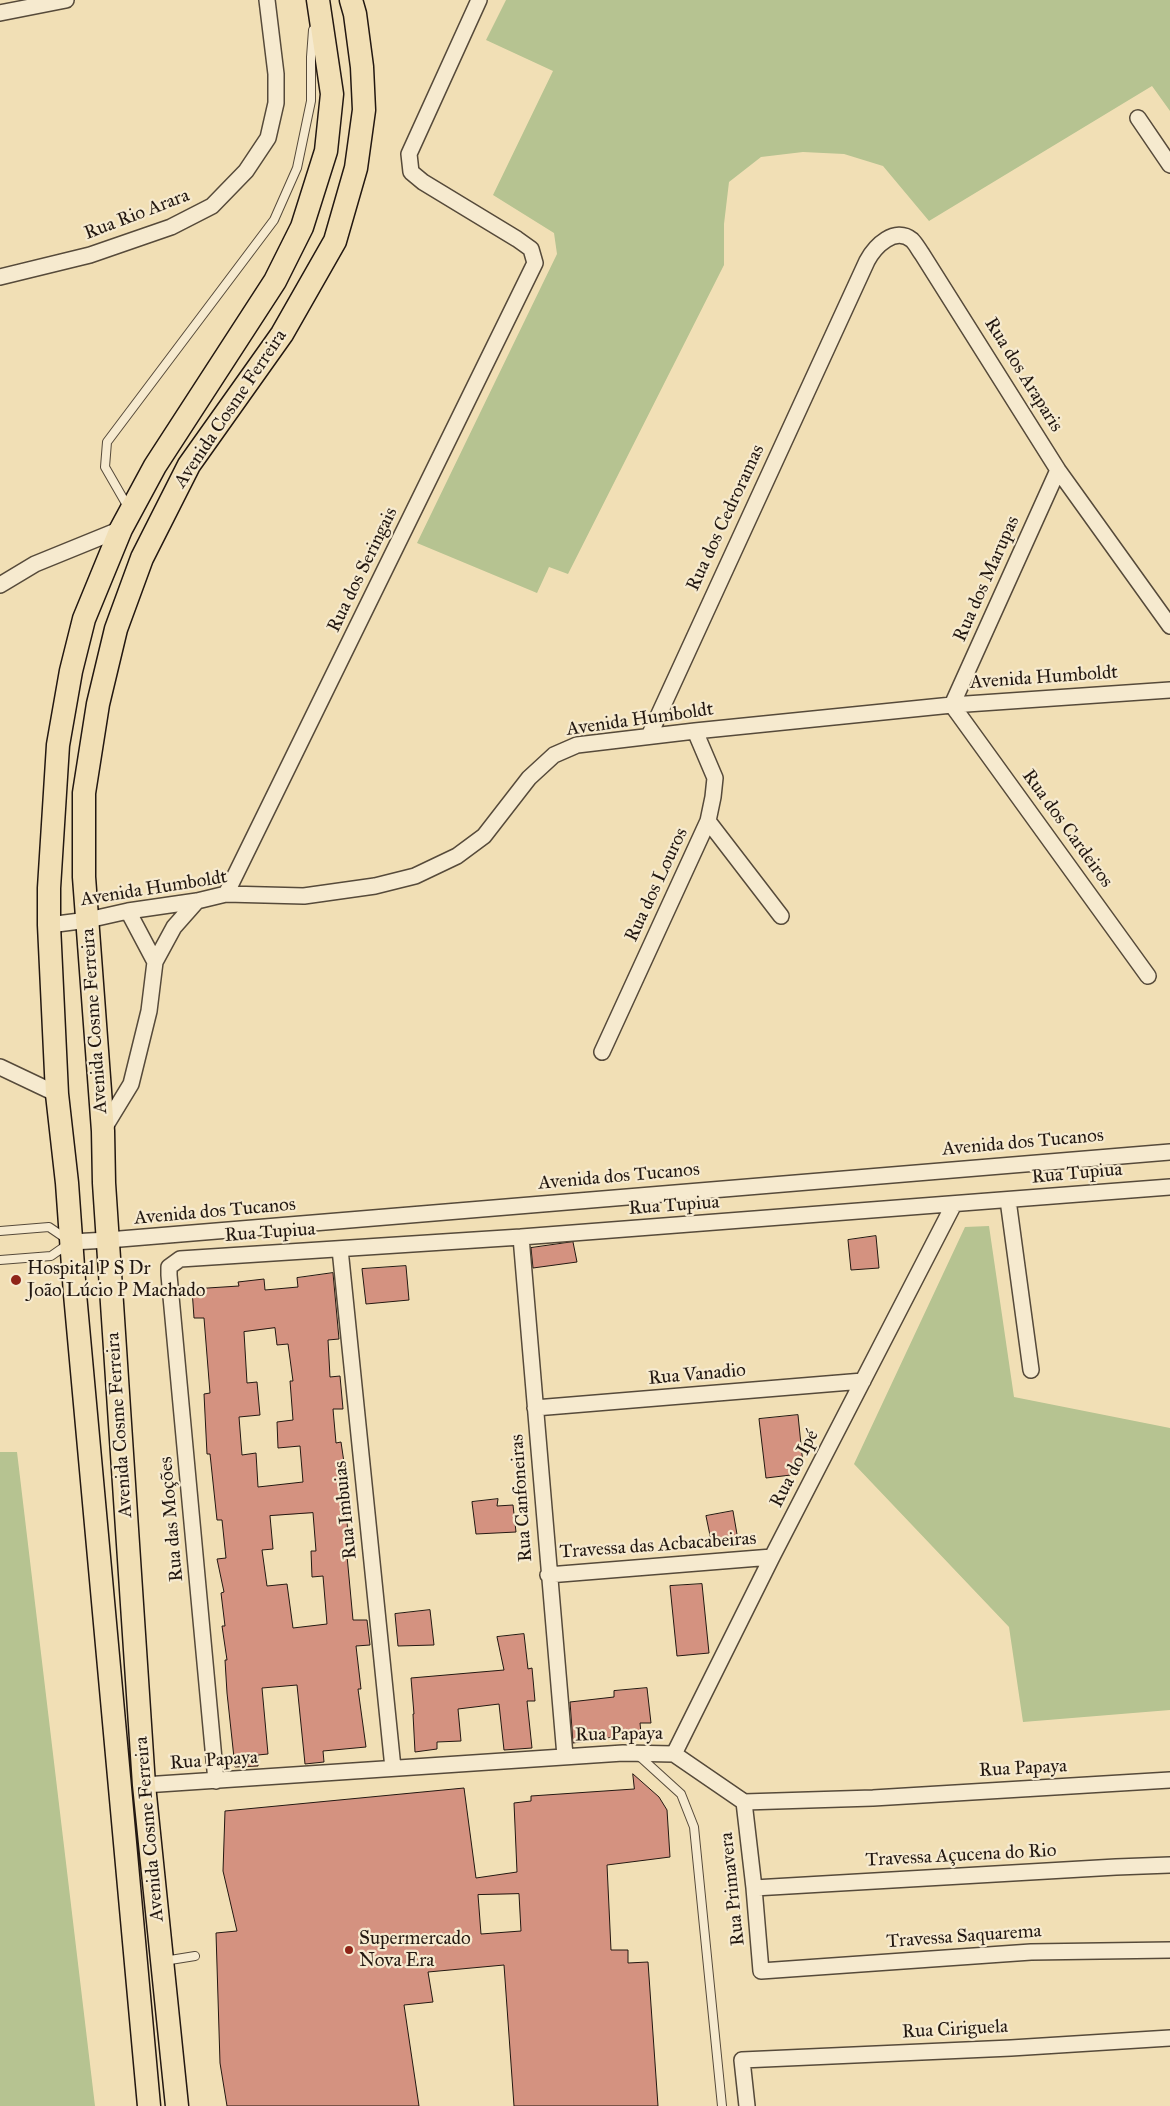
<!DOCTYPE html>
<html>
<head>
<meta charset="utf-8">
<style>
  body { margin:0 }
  canvas { display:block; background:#f1dfb5 }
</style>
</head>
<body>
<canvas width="1170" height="2106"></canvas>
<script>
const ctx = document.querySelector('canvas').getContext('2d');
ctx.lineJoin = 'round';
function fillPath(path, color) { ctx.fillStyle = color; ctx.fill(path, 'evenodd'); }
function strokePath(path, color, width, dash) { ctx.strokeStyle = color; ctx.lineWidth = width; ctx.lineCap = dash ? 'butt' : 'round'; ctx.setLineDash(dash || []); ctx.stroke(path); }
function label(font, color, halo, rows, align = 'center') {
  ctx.font = font + ' "IM FELL Great Primer",serif'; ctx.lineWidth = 4.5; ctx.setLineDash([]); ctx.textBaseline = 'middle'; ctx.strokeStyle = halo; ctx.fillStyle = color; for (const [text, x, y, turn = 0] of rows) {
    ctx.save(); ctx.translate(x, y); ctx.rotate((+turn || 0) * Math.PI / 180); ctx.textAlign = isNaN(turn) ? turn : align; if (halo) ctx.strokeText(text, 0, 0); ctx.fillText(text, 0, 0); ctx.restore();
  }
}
fillPath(new Path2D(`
  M506,0H1170V111L1152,86L929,221L883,166L844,154L803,152L761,157L729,182L724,224V265L568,574L549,567L537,593L417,543L557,254L554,233L493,195L553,71L486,40Z
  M989,1226L1014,1397L1170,1428V1710L1023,1722L1009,1627L854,1464L965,1227Z
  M0,1452H17L95,2106H0Z`), '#b6c391');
const building = new Path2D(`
  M876,1236L879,1268L851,1270L848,1240Z
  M573,1242L577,1262L533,1268L531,1248Z
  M406,1266L409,1300L366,1304L362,1269Z
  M333,1273L339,1339L328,1340L330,1377L340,1376L343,1409H333L336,1443L341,1442L346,1476L338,1477L342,1511L346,1510L349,1545H346L353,1620H367L370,1645L356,1646L361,1689H358L366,1747L323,1751L324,1762L305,1764L297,1685L262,1688L268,1754L258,1755V1766L235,1767L227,1693L225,1660H227L222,1626H225L221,1593L224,1592L217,1559L226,1558L222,1520H217L210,1454H207L204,1394L210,1393L204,1318H194L192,1289L239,1286L238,1282L264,1279L265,1290L298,1287L297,1278ZM275,1328L277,1345L288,1344L293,1381H290L293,1420L277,1422L278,1448L300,1446L303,1482L258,1487L256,1453L242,1455L239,1417L260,1415L257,1382L247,1383L244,1332ZM313,1513L316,1551H311L312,1577L323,1576L327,1624L293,1628L287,1584L267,1586L262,1550L273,1549L270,1516Z
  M798,1415L803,1464L789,1465L791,1475L766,1478L759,1419Z
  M498,1499L497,1506L513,1505L516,1532L476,1534L472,1502Z
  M733,1511L738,1540L712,1545L706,1516Z
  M702,1584L709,1653L677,1656L670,1586Z
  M430,1610L434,1645L398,1646L395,1614Z
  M524,1634L528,1669L532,1668L535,1701H527L532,1748L504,1750L499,1704L458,1709L461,1741L437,1742V1749L415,1752L413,1714H414L411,1678L504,1670L497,1637Z
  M647,1688L651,1723H640L641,1733L613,1735L614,1737L573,1743L570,1702L614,1697V1691Z
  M633,1774L659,1797L667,1810L670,1857L607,1865L611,1950H628V1963L648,1962L658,2106H514L504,1965L428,1972L433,2002L404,2005L419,2106H227L220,2063L216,1933L237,1931L223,1871L225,1811L464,1788L476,1878L517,1872L514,1803L531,1801V1796L634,1789ZM519,1894L521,1931L481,1934L478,1895Z`);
fillPath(building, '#d49280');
strokePath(building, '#231811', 1);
const service = new Path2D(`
  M128,507L105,467L107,442L274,220L297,168L311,101V57L313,30
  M0,1231L49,1227L71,1242L51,1256L0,1260
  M637,1754L681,1794L694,1827L722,2106
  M164,1961L195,1956`);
const minor = new Path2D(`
  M0,13L66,0
  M1138,118L1170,165
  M0,277L90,255L171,227L212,206L246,171L268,138L276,103V74L267,0
  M1058,470L952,705L1148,976
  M0,585L35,564L121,529
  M649,736L867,261C875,246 895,226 912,240C916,244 919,250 922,254L1058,470L1170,626
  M708,821L781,916
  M226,894L535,263L531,249L517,239L423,182L411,172L409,154L479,0
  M128,911L155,962
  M49,925L88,920L128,911L197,901L226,894L304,896L375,886L415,876L457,856L484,836L529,778L554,755L577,745L695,731L952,705L1170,690
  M602,1052L708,821L713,797L715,778L695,731
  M0,1067L57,1094
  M103,1130L131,1084L149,1011L155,962L174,927L197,901
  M1008,1200L1031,1370
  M521,1237L565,1756
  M71,1242L108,1240C462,1212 816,1180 1170,1152
  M340,1249L393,1768
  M535,1408L863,1381
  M548,1575L772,1557
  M674,1754L772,1557L954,1204
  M216,1781L169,1275V1267L180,1259L521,1237L1170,1187
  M144,1785L623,1753L674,1754L744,1802L873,1798L1170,1780
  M744,1802L754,1888L761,1971L1031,1952L1170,1950
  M754,1888L1116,1867L1170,1865
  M747,2106L742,2060L1011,2048L1170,2038`);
const primary = new Path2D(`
  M149,2106L75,1294L67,1183L57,1094L49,925V888L58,745L71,671L84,619L121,529L155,466L275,281L302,227L326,151L332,94L318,0
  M177,2106L144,1785L104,1183L103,1131L84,877V793L98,704L116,629L142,558L189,465L282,334L335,241L356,168L364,110L362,67L355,14L351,0`);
strokePath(service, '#564a3a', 10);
strokePath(minor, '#564a3a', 18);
strokePath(primary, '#231811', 25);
strokePath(service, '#f6eacf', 8);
strokePath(minor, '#f6eacf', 15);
strokePath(primary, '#f1dfb5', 22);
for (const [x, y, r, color] of [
  [16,1280,6,"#8f2418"],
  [349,1950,5,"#8f2418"]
]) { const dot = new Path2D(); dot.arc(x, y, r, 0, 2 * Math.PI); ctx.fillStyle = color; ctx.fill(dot); strokePath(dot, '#f6eacf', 2); }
label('19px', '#231811', '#f6eacf', [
  ["Rua Rio Arara",137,215,-21],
  ["Rua dos Araparis",1023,375,58],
  ["Avenida Cosme Ferreira",231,409,-56],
  ["Rua dos Cedroramas",726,518,-65],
  ["Rua dos Seringais",363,570,-64],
  ["Rua dos Marupas",987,579,-66],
  ["Avenida Humboldt",1044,678,-4],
  ["Avenida Humboldt",640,720,-8],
  ["Rua dos Cardeiros",1067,829,54],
  ["Rua dos Louros",657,885,-65],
  ["Avenida Humboldt",154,889,-9],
  ["Avenida Cosme Ferreira",95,1021,-94],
  ["Avenida dos Tucanos",1023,1143,-5],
  ["Rua Tupiua",1077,1174,-5],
  ["Avenida dos Tucanos",619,1177,-5],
  ["Rua Tupiua",674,1206,-4],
  ["Avenida dos Tucanos",215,1212,-5],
  ["Rua Tupiua",270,1233,-4],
  ["Rua Vanadio",697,1375,-5],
  ["Avenida Cosme Ferreira",120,1425,-94],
  ["Rua do Ipé",795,1469,-63],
  ["Rua Canfoneiras",522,1498,-94],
  ["Rua Imbuias",346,1510,-96],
  ["Rua das Moções",172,1519,-95],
  ["Travessa das Acbacabeiras",658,1546,-4],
  ["Rua Papaya",619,1735,-1],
  ["Rua Papaya",214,1761,-4],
  ["Rua Papaya",1023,1769,-3],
  ["Avenida Cosme Ferreira",150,1829,-95],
  ["Travessa Açucena do Rio",961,1856,-3],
  ["Rua Primavera",733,1889,-96],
  ["Travessa Saquarema",964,1937,-4],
  ["Rua Ciriguela",955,2030,-3]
]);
label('19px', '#231811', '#f6eacf', [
  ["Hospital P S Dr",27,1269],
  ["João Lúcio P Machado",27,1291],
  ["Supermercado",359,1939],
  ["Nova Era",359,1961]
], 'left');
</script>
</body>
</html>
